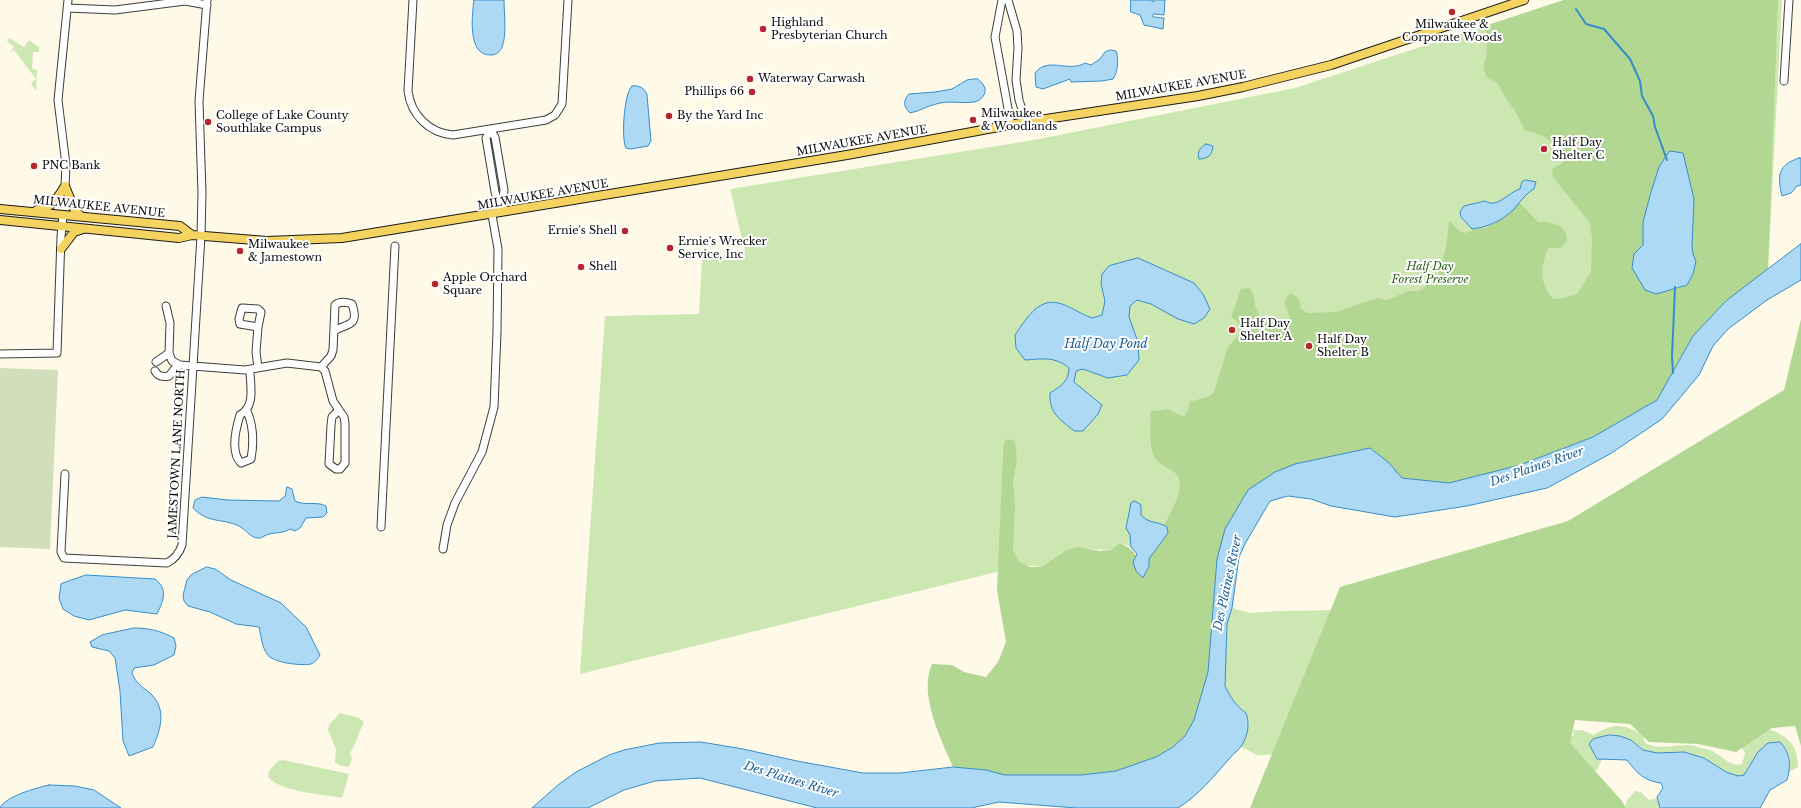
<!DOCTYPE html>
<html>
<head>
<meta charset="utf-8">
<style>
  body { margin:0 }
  canvas { display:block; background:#fefae7 }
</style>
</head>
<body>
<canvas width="1801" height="808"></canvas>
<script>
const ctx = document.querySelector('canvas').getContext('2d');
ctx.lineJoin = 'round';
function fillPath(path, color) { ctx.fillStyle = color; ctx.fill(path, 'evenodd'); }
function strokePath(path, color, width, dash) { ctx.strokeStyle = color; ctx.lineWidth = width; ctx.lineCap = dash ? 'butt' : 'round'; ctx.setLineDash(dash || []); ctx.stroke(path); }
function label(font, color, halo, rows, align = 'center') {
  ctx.font = font + ' "Libre Baskerville",serif'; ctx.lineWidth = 4; ctx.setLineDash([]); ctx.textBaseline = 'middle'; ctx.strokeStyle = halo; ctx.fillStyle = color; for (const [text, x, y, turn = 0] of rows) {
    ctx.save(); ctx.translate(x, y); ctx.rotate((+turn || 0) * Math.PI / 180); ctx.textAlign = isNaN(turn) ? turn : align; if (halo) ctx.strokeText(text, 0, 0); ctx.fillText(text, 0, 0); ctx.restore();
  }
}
fillPath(new Path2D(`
  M1564,0H1782L1767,290L1288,483L1130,538L1131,547L1121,543L1111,550L1088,549L1060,556L1041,567L1025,565L580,674L605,316L699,314L702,260L745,251L730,189L1034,140L1295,88Z
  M9,38L24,47L29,40L39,47V52H33L32,69L37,70L36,91L31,83L36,79L14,50L9,53L14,47L7,41Z
  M1232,608L1250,613L1279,611L1344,610L1573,719L1568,736H1574L1573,730H1582L1593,735C1614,723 1622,723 1643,735L1645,743C1658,750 1673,745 1688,745C1694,745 1700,748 1706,749C1719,751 1729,768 1742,764L1745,753L1738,741L1763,726C1785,736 1797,740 1798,767L1789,772L1790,760L1786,749L1758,752L1744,775L1738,776L1726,772L1704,758L1684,752L1657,753L1643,750L1631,740L1589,744L1597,759H1602L1597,770H1589L1572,748V745L1257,755L1241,747L1249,723L1246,713C1236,706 1230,697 1225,686L1227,624Z
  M340,713L359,718L364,722C360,730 354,748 350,753L352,759L349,767L339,765L335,762L336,749L328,730L329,725Z
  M283,760L349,774L342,798C322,794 281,792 268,777L269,771L278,761Z
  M1635,791L1641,792L1649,800L1655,799L1657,797L1660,808H1625L1627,800Z`), '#cde7b3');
fillPath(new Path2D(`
  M1564,0H1778L1768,269L1726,301L1693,336L1657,400L1593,437L1520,465L1449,483L1402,478L1389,463L1370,448L1295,464L1217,559L1208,672L1194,720L1185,736L1173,748L1156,757L1116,771L1081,775H1005L986,770L953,767C941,739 918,694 932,664L952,665L964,672L986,677L998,662L1006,642L997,590L1003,455L1004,442L1007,439L1015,441L1017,459L1013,482L1015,505L1013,550L1018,561L1030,567H1041L1067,550L1078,547L1099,551L1111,550L1120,543C1141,552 1136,561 1143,578L1149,566V559L1168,533L1167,527L1164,525C1171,513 1189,482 1174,472C1167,467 1157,464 1154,456C1148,442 1151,425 1151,410L1155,411L1167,409L1184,417L1188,411L1190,402L1210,396L1214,392L1228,347L1239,335C1240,326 1239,322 1231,317L1241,289L1249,288C1258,296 1250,311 1267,322C1272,326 1288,329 1289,319C1290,308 1278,304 1290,294C1299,296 1300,300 1301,309L1308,313L1336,312L1377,298L1387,300L1408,291H1418L1424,288L1429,281L1435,284C1444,263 1447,244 1449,221H1450L1459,231L1466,233C1477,227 1481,230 1490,226C1500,221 1512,211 1519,202L1538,222C1552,222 1567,224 1567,241L1560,248H1548C1547,253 1545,255 1544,260C1540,275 1543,288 1553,299L1563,298L1577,294L1591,272L1592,238L1590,223L1553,177L1552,169L1563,163C1565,146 1539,132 1525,131L1516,112L1505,97L1497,82L1487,78L1483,67C1489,53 1487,41 1485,26Z
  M1801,319V746L1795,726L1772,728L1736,752L1698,744L1649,742L1630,724L1575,720L1570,743L1622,801L1626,808H1250L1340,587L1568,521L1784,390Z`), '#b1d793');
fillPath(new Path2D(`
  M0,368L58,370L50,549L0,547Z`), '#d2debb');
const water = new Path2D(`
  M474,0H504C504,13 507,35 502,47C500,52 496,55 491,55C467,56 472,15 474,0Z
  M1131,0H1150L1153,2V0H1165L1164,15L1154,14L1152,16L1154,17L1164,18L1163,29L1144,25L1140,15L1131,12Z
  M1111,50L1116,51C1119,59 1118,72 1113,79L1102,81L1071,82L1070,79L1043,89L1036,87L1035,73C1048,56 1068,73 1085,63L1091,65L1100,59L1105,52Z
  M978,79C979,81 983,83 984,86C988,93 981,101 974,102C962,104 949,100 936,104C927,106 920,111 910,113C903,106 903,101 909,94L935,92L952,89L967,80Z
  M632,86C639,85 645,88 647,95L651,141L648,146L631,149L626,148C621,139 624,92 632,86Z
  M1206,144L1213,146C1212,155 1208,159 1199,159C1197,151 1200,148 1206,144Z
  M1670,151L1683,153L1694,199L1692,246L1693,254L1696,261L1693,274L1687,285L1656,294L1645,290L1632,268L1634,254L1643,245V222L1651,192L1659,167Z
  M1799,158H1801V185L1797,186L1791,193L1782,196C1777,175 1778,165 1799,158Z
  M1526,180L1536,182L1534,189C1525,194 1521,201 1514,209C1502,221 1488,227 1472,229L1461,217L1460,212L1464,206L1485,201C1497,209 1509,192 1520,189L1522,182Z
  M1801,244V280L1767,300L1728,329L1713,346L1699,375L1662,419L1610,454L1547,488L1467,506L1395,517L1331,506L1311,499L1288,496L1270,501L1246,542L1239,557L1232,608L1227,624L1225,686C1230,697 1236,706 1246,713C1250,724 1248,734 1242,745C1239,750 1233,754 1229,759C1213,777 1199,795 1178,808H1076L999,802L971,808H817L700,778L655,781L624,790L588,808H532L558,785L576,772L609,755L624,750L659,743L701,742L743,749L797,761L863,773H900L953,767L986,770L1005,775H1081L1116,771L1156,757L1173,747L1185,736L1194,720L1208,672L1217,559L1225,529L1248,490L1275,472L1295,464L1370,448L1389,463L1402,478L1449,483L1520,465L1593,437L1657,400L1693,336L1726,301Z
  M1138,258L1194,283L1203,294L1210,309L1204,318L1194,324L1178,319L1151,304L1137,300L1130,306L1129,317L1138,342L1139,360L1127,375L1108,378L1083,369L1076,371L1074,382L1102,405L1098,414L1083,431H1074C1060,419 1049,414 1050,393C1061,386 1069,381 1069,368C1055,356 1042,359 1025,360L1016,348L1015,335C1025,321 1037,298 1058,303C1069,305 1080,314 1092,318L1102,315L1105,301L1101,284L1102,274L1109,266Z
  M287,487L292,489L295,501C305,506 317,501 326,506L327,513L323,517L306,518L300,528L295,531L290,529C281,534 277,532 269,534C265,535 261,539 257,538C250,537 245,529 239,526C222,518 209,524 193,508L195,500L202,497L228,500L279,501L285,496Z
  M1135,501L1141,505V515C1151,525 1156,520 1167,527L1168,533L1149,559V566L1143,578L1136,571L1133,562L1137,554L1131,547L1130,535L1126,528L1131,503Z
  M207,567L215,569L231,580L281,603L306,627L320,655C318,658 316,662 311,664C302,666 272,663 267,654C262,647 261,636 259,627L236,624L210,612L188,606L184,601L183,595L187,580L191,575Z
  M86,575L155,579C169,590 163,601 157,614L125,610L89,620L74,616L63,609L59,598L61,584Z
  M134,628C149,628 161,631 174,638L176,646L174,655L154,665L134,668L132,673C135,682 142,687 150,693C167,709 161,728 153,747L129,756L123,741L120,691L115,658L109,651L92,647L90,642L102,635Z
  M1609,735L1620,736L1631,740L1643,750L1657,753L1684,752L1704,758L1726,772L1738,776L1744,775L1758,752L1768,743L1780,742C1791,754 1791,765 1787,780L1770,790L1760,808H1660L1657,797L1663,788L1661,783C1644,781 1637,773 1627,760L1597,759L1589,744L1593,739Z
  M49,785L75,786L94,790L121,808H0C6,796 36,788 49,785Z`);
fillPath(water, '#aed9f4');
strokePath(water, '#378dc9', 1);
strokePath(new Path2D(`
  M1576,9L1586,24L1604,29L1630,59L1640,81L1642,96L1653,116L1655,127L1667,160
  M1673,373L1672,357L1675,287`), '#378dc9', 2);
const minor = new Path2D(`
  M413,0L408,91C411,115 429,133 453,135L546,120L555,115L562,104L568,0
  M1002,0L995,37L1011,125
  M1008,0L1017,31L1018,48L1016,80L1019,100L1026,122
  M67,8L115,10L185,1L207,5
  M1784,81L1789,0
  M490,130L495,137L504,190L501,212
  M490,130L486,138L495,192L500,208
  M65,186L66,165L58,100L68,0
  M258,327L261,312L258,309L242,308L239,319L240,324L258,327L256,352L258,368
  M169,353L172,361L180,365
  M0,354L57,353L61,237L63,215
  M156,362L169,353L170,323L166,306
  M321,367L325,371L333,401L339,410L332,417L331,425L329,464L336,469H340L345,463V423L344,417L339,410
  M321,367L331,356L333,350L335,305C340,301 346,302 352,304C360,327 347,323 334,331
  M155,371C158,377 164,377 169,376L176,367L180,365L245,370L287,363L321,367
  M247,411C254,427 254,442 251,459L241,463C230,452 236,428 240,415C256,406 250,386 250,370
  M65,474L61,552L64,558L167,563C175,559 179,554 182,545L201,236L202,193L199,101L207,0
  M381,527L395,246
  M443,549L447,525L455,503L482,452L494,407L497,332L498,249L492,215`);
const major = new Path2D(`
  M65,186L75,211L81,216
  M0,209L180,226L192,235
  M37,210C52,208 57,199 65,186
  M0,220L179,238L192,235L267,241L342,238L847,155L1026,122L1198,96L1243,87L1331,65L1524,0
  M61,249L74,232L83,229`);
strokePath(minor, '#3d3d3d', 9);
strokePath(major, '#1b1b1b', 10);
strokePath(minor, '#fff', 7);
strokePath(major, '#f5d361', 8);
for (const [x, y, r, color] of [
  [1452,12,4,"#b5272c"],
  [763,29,4,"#b5272c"],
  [750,79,4,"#b5272c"],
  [752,92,4,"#b5272c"],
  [669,116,4,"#b5272c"],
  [973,120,4,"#b5272c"],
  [208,122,4,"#b5272c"],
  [1544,149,4,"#b5272c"],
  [34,166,4,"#b5272c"],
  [625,231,4,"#b5272c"],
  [670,248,4,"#b5272c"],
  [240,251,4,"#b5272c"],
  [581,267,4,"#b5272c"],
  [435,284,4,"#b5272c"],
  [1232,330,4,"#b5272c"],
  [1309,346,4,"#b5272c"]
]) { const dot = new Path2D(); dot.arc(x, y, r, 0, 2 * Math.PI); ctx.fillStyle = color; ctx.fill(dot); strokePath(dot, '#fff', 1.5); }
label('11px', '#0a0a0a', '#fff', [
  ["Highland",771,23],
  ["Presbyterian Church",771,36],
  ["Milwaukee &",1452,25,"center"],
  ["Corporate Woods",1452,38,"center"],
  ["Waterway Carwash",758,79],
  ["Phillips 66",744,92,"right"],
  ["Milwaukee",981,114],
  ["& Woodlands",981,127],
  ["College of Lake County",216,116],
  ["Southlake Campus",216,129],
  ["By the Yard Inc",677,116],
  ["Half Day",1552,143],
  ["Shelter C",1552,156],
  ["PNC Bank",42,166],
  ["Ernie's Shell",617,231,"right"],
  ["Ernie's Wrecker",678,242],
  ["Service, Inc",678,255],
  ["Milwaukee",248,245],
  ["& Jamestown",248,258],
  ["Shell",589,267],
  ["Apple Orchard",443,278],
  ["Square",443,291],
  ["Half Day",1240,324],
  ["Shelter A",1240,337],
  ["Half Day",1317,340],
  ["Shelter B",1317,353]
], 'left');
label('11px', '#0a0a0a', '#fff', [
  ["MILWAUKEE AVENUE",1181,86,-10],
  ["MILWAUKEE AVENUE",862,141,-10],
  ["MILWAUKEE AVENUE",543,195,-10],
  ["MILWAUKEE AVENUE",99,207,6],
  ["JAMESTOWN LANE NORTH",177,454,-87]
]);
label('italic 11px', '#2a5f1d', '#fff', [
  ["Half Day",1430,267],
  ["Forest Preserve",1430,280]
]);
label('italic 12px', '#185e97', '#fff', [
  ["Half Day Pond",1106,345],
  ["Des Plaines River",1537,467,-19],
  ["Des Plaines River",1228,583,-78],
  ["Des Plaines River",791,780,17]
]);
</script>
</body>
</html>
